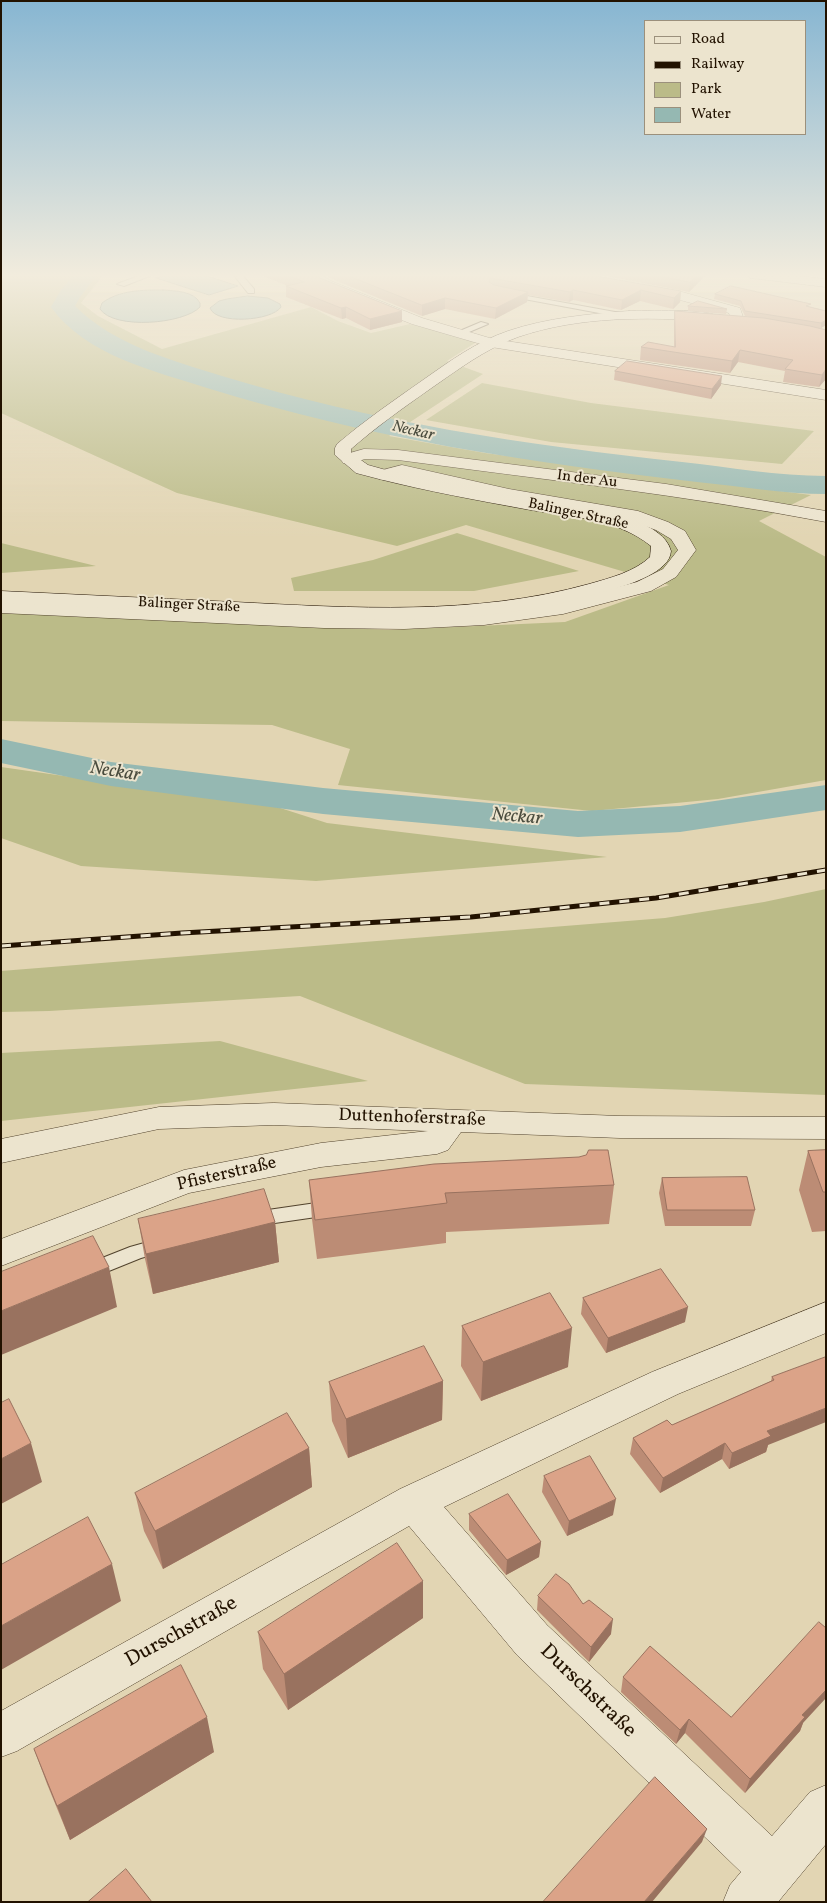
<!DOCTYPE html>
<html>
<head>
<meta charset="utf-8">
<style>
  body { margin:0 }
  #map { position:relative; width:827px; height:1903px; overflow:hidden; background:#e2d5b3; font-family:Vollkorn,serif }
  canvas { display:block }
  .frame { position:absolute; inset:0; border:2px solid #221200; pointer-events:none }
  .legend { position:absolute; left:644px; top:20px; width:162px; height:115px; box-sizing:border-box; background:#ece4ce; border:1px solid #9b907c; margin:0; padding:6px 9px; list-style:none; font-size:15px; color:#221200 }
  .legend li { display:flex; align-items:center; gap:10px; height:25px }
  .legend b { width:25px; border:1px solid #9b907c }
</style>
</head>
<body>
<div id="map">
<canvas width="827" height="1903"></canvas>
<div class="frame"></div>
<ul class="legend">
<li><b style="height:6px;background:#ece4ce"></b>Road</li>
<li><b style="height:6px;background:#221200"></b>Railway</li>
<li><b style="height:14px;background:#bb8"></b>Park</li>
<li><b style="height:14px;background:#95b8b2"></b>Water</li>
</ul>
</div>
<script>
const ctx = document.querySelector('canvas').getContext('2d');
ctx.lineJoin = 'round';
function fillPath(path, color) { ctx.fillStyle = color; ctx.fill(path, 'evenodd'); }
function strokePath(path, color, width, dash) { ctx.strokeStyle = color; ctx.lineWidth = width; ctx.lineCap = dash ? 'butt' : 'round'; ctx.setLineDash(dash || []); ctx.stroke(path); }
function label(font, color, halo, rows, align = 'center') {
  ctx.font = font + ' Vollkorn,serif'; ctx.lineWidth = 4; ctx.setLineDash([]); ctx.textBaseline = 'middle'; ctx.strokeStyle = halo; ctx.fillStyle = color; for (const [text, x, y, turn = 0] of rows) {
    ctx.save(); ctx.translate(x, y); ctx.rotate((+turn || 0) * Math.PI / 180); ctx.textAlign = isNaN(turn) ? turn : align; if (halo) ctx.strokeText(text, 0, 0); ctx.fillText(text, 0, 0); ctx.restore();
  }
}
fillPath(new Path2D(`
  M1,274H104L81,303L98,316L162,349L311,307L338,321L371,333L410,324L464,336L478,341L447,361L483,374L389,436L485,453L811,495L759,521L826,557V780L718,799L592,811L338,785L350,749L272,725L1,721V612L389,630L565,622L669,585L466,525L397,546L177,493L1,413Z
  M482,383L591,403L814,431L782,464L551,442L426,420Z
  M457,533L579,571L474,591H294L291,578L373,560Z
  M1,543L96,566L1,573Z
  M1,767L274,806L327,823L607,857L316,881L81,866L1,838Z
  M826,889V1095L525,1084L300,996L49,1011L1,1012V971L665,918L764,902Z
  M220,1041L368,1081L1,1121V1053Z`), '#bb8');
const water = new Path2D(`
  M169,274H201L238,286L209,295L156,278Z
  M163,290C175,291 194,291 200,303V307C184,324 114,330 100,309L102,303C119,290 143,290 163,290Z
  M248,296L268,298L280,304L281,307C272,321 216,325 210,308L219,301L227,299Z`);
fillPath(water, '#95b8b2');
strokePath(water, '#67766b', 1);
fillPath(new Path2D(`
  M75,274H98L80,297L75,306C114,345 171,360 222,376C372,422 526,445 682,462C729,467 778,476 826,476V494C783,494 739,486 697,482C531,463 367,438 207,388C154,371 85,355 51,307L61,290Z
  M1,739L111,762L323,788L578,811L680,806L826,785V810L680,832L578,837L323,814L111,786L1,763Z`), '#95b8b2');
const service = new Path2D(`
  M144,274H155L124,286L117,284Z
  M233,274H241L254,289V293H248Z
  M505,292L626,314L630,316L626,318L508,296H505Z
  M481,322L488,324L462,335L455,333Z
  M330,1201L336,1203L339,1208L336,1213L330,1215L254,1226L248,1224L245,1219L248,1214L254,1212Z
  M162,1238L169,1240L171,1245L169,1250L141,1258L89,1279L82,1276L80,1271L82,1266L130,1247Z`);
const minor = new Path2D(`
  M307,274H321L331,281L422,318L493,339L826,390V400L491,347L412,324L371,308L321,287Z
  M744,274H783L826,279V287L750,278Z
  M645,285L682,292L740,308L744,320L737,324L732,323L729,313L680,300L640,292L638,289Z
  M364,449L398,450L666,484L826,511V522C684,495 541,479 398,460L365,459L349,464L343,463L341,459L343,455Z
  M402,465L509,489L638,511L668,522L685,531L696,550L676,577L651,591L563,614L484,625L404,629L324,628L1,613V601L324,616L404,617L484,613L563,601L637,582L663,569L678,550L671,539L656,530L628,520L509,499L403,475L385,480L379,479L376,475L379,471Z
  M274,1103L620,1116L826,1117V1139L620,1138L461,1132L448,1150L437,1154L321,1167L189,1193L1,1266V1239L184,1170L321,1143L428,1131L274,1125L159,1129L1,1163V1139L159,1107Z
  M826,1302V1333L678,1394L444,1507L547,1625L772,1836L810,1792L826,1785V1844L778,1902H723L730,1885L741,1872L517,1655L409,1526L17,1751L1,1757V1711L400,1489L652,1372Z`);
const secondary = new Path2D(`
  M629,311C643,311 711,308 718,317L711,321C648,317 579,316 518,337C485,349 459,369 430,389C403,408 376,427 351,449V453L368,465L386,470C434,480 482,491 529,499C566,505 604,507 638,522C652,528 667,536 671,551C670,572 630,584 614,589C582,598 551,607 518,611C423,625 327,619 232,614C155,610 78,607 1,603V591C79,595 157,598 235,602C353,608 474,616 589,584C610,578 634,572 650,557L651,546C615,517 568,517 525,509C476,500 427,491 379,479L356,473L335,455V448L337,444C364,421 393,401 423,380C450,361 476,342 508,331C547,318 588,314 629,311Z`);
strokePath(service, '#52432d', 2);
strokePath(minor, '#52432d', 1);
strokePath(secondary, '#221200', 1);
fillPath(service, '#ece4ce');
fillPath(minor, '#ece4ce');
fillPath(secondary, '#ece4ce');
const rail = new Path2D(`
  M1,946L182,933L471,917L656,898L826,870`);
strokePath(rail, '#221200', 5);
strokePath(rail, '#ece4ce', 3, [10]);
fillPath(new Path2D(`
  M258,274H315L320,278L402,322L370,330L346,318L342,319L286,297V286H288Z
  M324,274H707L689,292L601,275L585,274L681,291L680,302L673,309L640,301L621,310L573,300L569,302L528,295L527,302L495,319L445,309L422,316L332,279Z
  M715,294L810,307L826,311V325L821,328L826,330V379L819,387L783,382L785,371L738,362L730,373L640,360L641,347H674V323L675,311L750,317L745,316L740,306L714,299Z
  M688,306L727,309L726,314L688,311Z
  M615,371L721,385L711,399L614,380Z
  M826,1150V1231L812,1232L799,1190L808,1151Z
  M662,1178L755,1210L751,1226H665L659,1193Z
  M309,1180L614,1185L609,1224L446,1232V1243L317,1259L312,1219Z
  M138,1219L275,1222L279,1262L153,1294L145,1259Z
  M583,1298L685,1322L606,1353L581,1314Z
  M462,1326L568,1367L481,1401L461,1366Z
  M826,1357L768,1445L766,1452L729,1469L722,1459L660,1493L630,1454L633,1438L672,1425L771,1381L772,1377Z
  M443,1381L442,1420L348,1458L332,1421L329,1382Z
  M309,1448L312,1487L163,1569L144,1531L135,1493Z
  M544,1476L613,1515L567,1536L542,1492Z
  M469,1514L541,1542L539,1557L506,1575L469,1530Z
  M538,1596L583,1604L611,1634L589,1662L537,1610Z
  M423,1618L288,1710L263,1669L258,1632Z
  M623,1677L731,1717L803,1723L800,1731L745,1793L685,1733L676,1744L621,1692Z
  M34,1749L214,1752L70,1840L47,1784Z`), '#bc8c75');
fillPath(new Path2D(`
  M698,274H707L689,292L690,282Z
  M573,290V300L569,302L570,292Z
  M641,290L640,301L621,310L622,300Z
  M681,291L680,302L673,309L674,298Z
  M528,292L527,302L495,319L496,308Z
  M445,298V309L422,316V305Z
  M346,307V318L342,319L341,308Z
  M402,311V322L370,330V319Z
  M826,320V325L821,328V323Z
  M740,350L738,362L730,373L732,361Z
  M826,369V379L819,387L822,375Z
  M722,376L721,385L711,399L712,389Z
  M275,1222L279,1262L153,1294L146,1254Z
  M109,1267L117,1307L1,1355V1311Z
  M688,1307L685,1322L606,1353L608,1338Z
  M572,1328L568,1367L481,1401L483,1362Z
  M443,1381L442,1420L348,1458L346,1419Z
  M826,1408V1422L768,1445L766,1452L729,1469L732,1453L767,1431Z
  M31,1443L42,1482L1,1504V1459Z
  M725,1443L722,1459L660,1493L663,1478Z
  M309,1448L312,1487L163,1569L155,1531Z
  M616,1499L613,1515L567,1536L569,1521Z
  M541,1542L539,1557L506,1575L507,1560Z
  M112,1564L121,1601L1,1670V1626Z
  M423,1581V1618L288,1710L284,1674Z
  M613,1619L611,1634L589,1662L591,1647Z
  M826,1690V1698L803,1723L800,1731L745,1793L750,1779L802,1715Z
  M207,1717L214,1752L70,1840L57,1806Z
  M689,1719L685,1733L676,1744L680,1730Z
  M707,1829L702,1842L652,1902H644Z`), '#99725f');
const building = new Path2D(`
  M284,274H315L320,278L402,311L370,319L346,307L341,308L286,286L304,282Z
  M344,274H585L681,291L674,298L641,290L622,300L573,290L570,292L490,278L489,282L494,285L528,292L496,308L445,298L422,305Z
  M650,274H698L690,282Z
  M731,286L811,304L806,306L826,311V320L821,323L745,311L741,301L715,294Z
  M698,301L727,309L688,306Z
  M675,311L764,318L810,326L826,330V369L822,375L785,369L793,360L740,350L732,361L641,347L648,342L675,347Z
  M627,361L722,376L712,389L615,371Z
  M589,1150H608L614,1185L445,1193L447,1203L315,1220L309,1180L434,1164L579,1157L586,1155Z
  M826,1150V1192H823L808,1151Z
  M747,1177L755,1210H667L662,1178Z
  M264,1189L275,1222L146,1254L138,1219Z
  M93,1236L109,1267L1,1311V1272Z
  M661,1269L688,1307L608,1338L583,1298Z
  M550,1293L572,1328L483,1362L462,1326Z
  M424,1346L443,1381L346,1419L329,1382Z
  M826,1357V1408L767,1431L771,1436L732,1453L725,1443L663,1478L633,1438L667,1420L672,1425L774,1380L772,1377Z
  M9,1399L31,1443L1,1459V1403Z
  M287,1413L309,1448L155,1531L135,1493Z
  M590,1456L616,1499L569,1521L544,1476Z
  M508,1494L541,1542L507,1560L469,1514Z
  M88,1517L112,1564L1,1626V1565Z
  M397,1543L423,1581L284,1674L258,1632Z
  M556,1574L569,1584L583,1604L589,1600L613,1619L591,1647L538,1596Z
  M819,1622L826,1628V1690L802,1715L805,1717L750,1779L689,1719L680,1730L623,1677L650,1646L731,1717Z
  M181,1665L207,1717L57,1806L34,1749Z
  M655,1777L707,1829L644,1902H543Z
  M126,1869L152,1902H88Z`);
fillPath(building, '#dba388');
strokePath(building, '#99725f', 1);
const sky = ctx.createLinearGradient(0, 0, 0, 540);
sky.addColorStop(0, '#87b6d2');
sky.addColorStop(0.51, '#f2ecdd');
sky.addColorStop(1, '#f2ecdd00');
ctx.fillStyle = sky;
ctx.fillRect(0, 0, 827, 540);
label('15px', '#221200', '#ece4ce', [
  ["In der Au",587,480,7],
  ["Balinger Straße",578,515,12],
  ["Balinger Straße",189,606,3]
]);
label('italic 16px', '#4a4c3e', '#ece4ce', [
  ["Neckar",413,432,13]
]);
label('18px', '#221200', '#ece4ce', [
  ["Duttenhoferstraße",412,1119,2],
  ["Pfisterstraße",227,1175,-13]
]);
label('italic 19px', '#4a4c3e', '#ece4ce', [
  ["Neckar",115,773,9],
  ["Neckar",517,818,5]
]);
label('21px', '#221200', '#ece4ce', [
  ["Durschstraße",182,1633,-29],
  ["Durschstraße",587,1692,44]
]);
</script>
</body>
</html>
